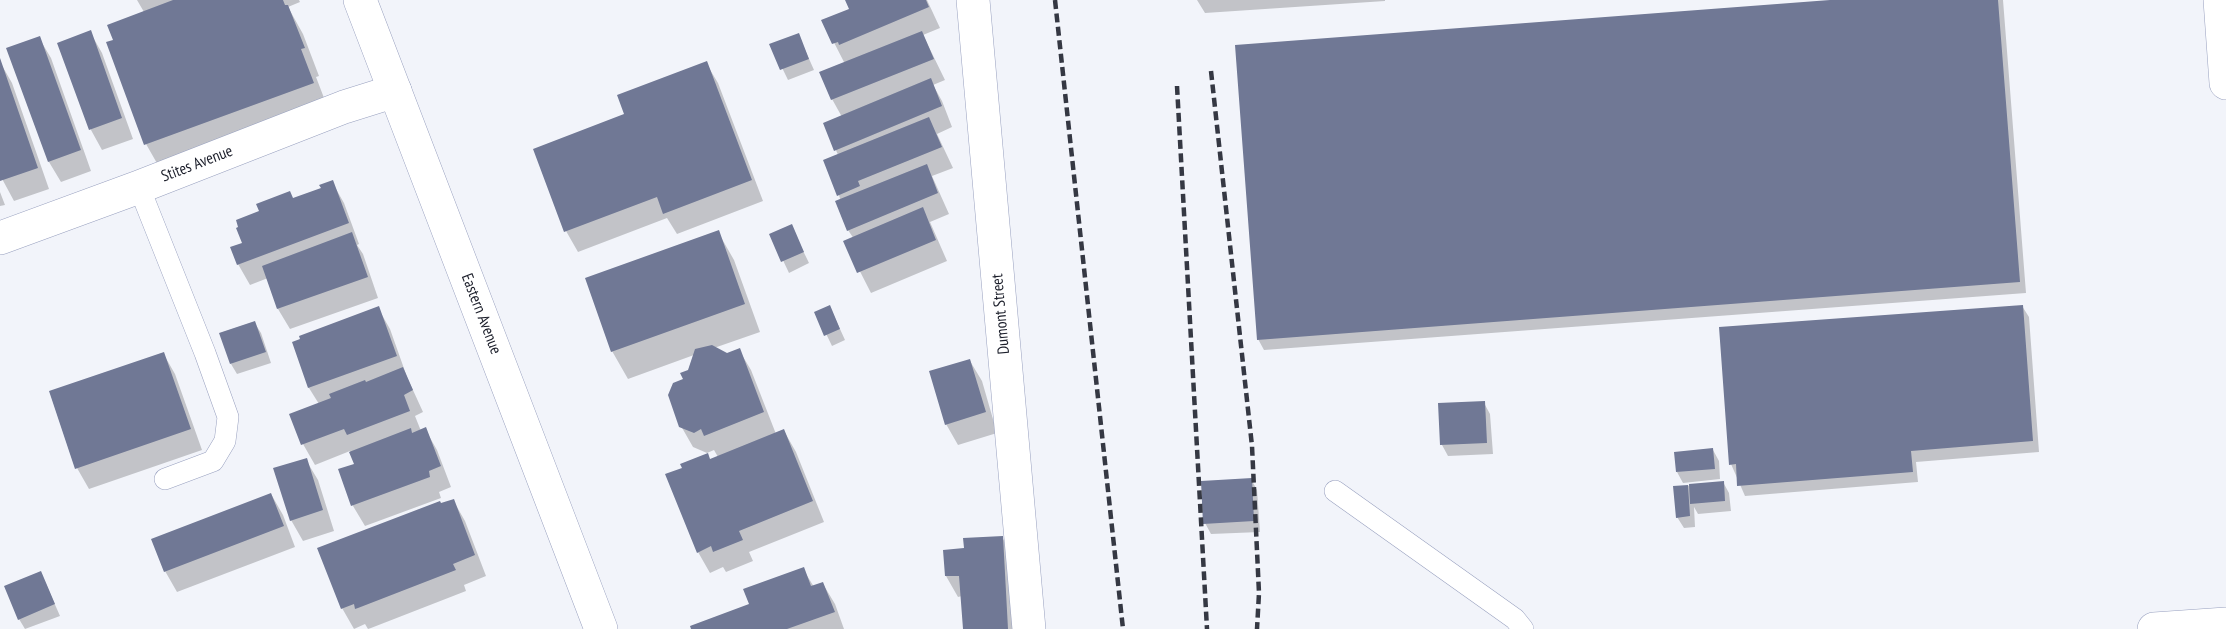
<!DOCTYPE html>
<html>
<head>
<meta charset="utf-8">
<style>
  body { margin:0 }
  canvas { display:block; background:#f2f4fa }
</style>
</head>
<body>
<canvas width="2226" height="629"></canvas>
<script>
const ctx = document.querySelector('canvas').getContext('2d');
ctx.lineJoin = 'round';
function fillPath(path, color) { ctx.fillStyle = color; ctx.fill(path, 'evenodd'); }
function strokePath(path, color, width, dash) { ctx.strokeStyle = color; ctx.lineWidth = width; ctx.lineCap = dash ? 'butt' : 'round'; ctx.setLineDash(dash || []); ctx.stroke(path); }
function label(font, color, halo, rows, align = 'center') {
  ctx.font = font + ' "PT Sans Narrow",sans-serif'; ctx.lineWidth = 6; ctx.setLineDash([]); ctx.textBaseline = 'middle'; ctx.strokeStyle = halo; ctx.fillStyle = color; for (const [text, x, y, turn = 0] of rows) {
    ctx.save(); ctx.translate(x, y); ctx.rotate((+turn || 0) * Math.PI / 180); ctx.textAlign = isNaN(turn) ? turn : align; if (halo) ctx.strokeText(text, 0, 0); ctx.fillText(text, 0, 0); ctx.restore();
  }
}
fillPath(new Path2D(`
  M137,0H299L300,2L288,7L303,34L319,76L316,77L329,111L162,172L146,144L108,43L115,41L144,12Z
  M847,0H927L940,28L923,35L945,80L933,85L942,101L952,127L937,134L953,168L932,176L949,214L930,222L947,261L871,293L845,242L854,239L848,230L839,195L838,155L825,124L842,117L832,99L845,64L823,21L851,10Z
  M1197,0H1385V1L1205,13Z
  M1850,0H2003L2026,293L1264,350L1258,339Z
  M90,32L102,53L133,139L102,150L91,130L59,44Z
  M798,34L814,70L788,80L771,45Z
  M39,38L51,58L91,171L61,182L49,162Z
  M0,62L12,83L49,189L14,201L0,175Z
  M706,63L718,83L763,201L677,234L667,218L578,252L566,231L626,115Z
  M332,182L344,203L359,244L357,245L363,254L378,298L290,329L278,309L268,278L250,285L238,264L244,244L293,199L323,189Z
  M0,192L5,205L0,206Z
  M791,226L809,263L789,273L771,235Z
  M718,232L734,260L760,332L714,348L727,354L739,350L751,370L776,434L784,431L796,452L824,522L749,552L753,561L726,572L723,567L710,573L698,552L710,460L718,457L714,450L707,453L693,447L681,426L685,380L694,355L628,379L612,351Z
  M2022,306L2029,317L2039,452L1916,462L1918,482L1745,496L1731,464Z
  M830,307L845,340L832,346L816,313Z
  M378,308L390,329L407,377L423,412L415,416L421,431L425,429L437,450L451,487L439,492L441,498L365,526L353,506L340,470L356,464L350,451L315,465L303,444L319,404L309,388L294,342Z
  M254,322L261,333L271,363L237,374L231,364Z
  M163,353L175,374L202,450L89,489L77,468Z
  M970,361L982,381L997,433L958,445L946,424Z
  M1484,403L1490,414L1493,454L1448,456L1442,445L1440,405Z
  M1713,450L1719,461L1720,479L1683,483L1677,472Z
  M306,460L318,480L334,531L303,541L291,520Z
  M1251,479L1257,490L1260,532L1211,534L1205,523Z
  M1723,482L1729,493L1731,511L1698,514L1694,507L1695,527L1684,528L1677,517L1675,487Z
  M271,494L283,515L295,547L177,592L165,571Z
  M453,500L465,521L486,576L464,585L466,591L371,628L368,629L365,624L354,629L342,608L440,505Z
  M1002,537L1014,558L1018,629H964L962,596L958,597L946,576Z
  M803,569L814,587L823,584L835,604L844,629H693L751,605Z
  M46,584L60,616L25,629L19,619Z`), '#0003');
fillPath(new Path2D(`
  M173,0H283L285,5H288L305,48L301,49L314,83L144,145L106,42L113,40L107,25Z
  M845,0H926L929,7L839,45L838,42L832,44L821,20L849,9Z
  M1830,0H1998L2020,282L1257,340L1235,45Z
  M91,30L122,118L89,130L57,43Z
  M922,31L934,59L831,100L819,72Z
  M799,33L809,59L780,70L769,44Z
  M40,36L81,150L48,162L6,48Z
  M0,58L38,168L0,181Z
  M707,61L752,180L663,214L657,197L564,232L533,149L624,114L617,95Z
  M931,78L942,106L834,151L823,123Z
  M929,117L942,147L858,181L860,186L837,196L823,160Z
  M927,164L938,193L847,231L835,201Z
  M333,180L349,223L237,265L230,247L242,243L236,228L238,227L236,220L259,211L256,204L290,191L293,198L321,188L319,185Z
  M923,207L936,240L857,273L843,241Z
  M792,224L804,252L781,262L769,234Z
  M719,230L745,304L611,352L585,278Z
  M352,232L368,277L277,309L262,266Z
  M830,305L840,329L824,336L814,312Z
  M2023,305L2033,441L1911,451L1913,472L1737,486L1736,464L1729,465L1719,327Z
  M379,306L397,356L308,388L292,342L300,339L299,336Z
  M255,321L266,352L230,364L219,333Z
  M712,345L727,353L740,348L764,412L704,436L701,429L694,433L679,427L668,395L673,383L683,379L680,373L688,370L695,349Z
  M164,352L191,429L75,469L49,391Z
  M970,359L986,412L945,425L929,371Z
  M403,367L413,390L404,395L410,411L347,435L344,429L301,445L289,414L331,398L329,394L365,380L366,382Z
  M1485,401L1487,443L1440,445L1438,403Z
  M426,427L441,466L429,471L430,477L351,506L338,469L354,464L349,452L411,428L412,433Z
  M784,429L813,501L739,531L743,540L713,552L711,546L697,553L665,474L682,468L680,464L708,453L710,459Z
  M1713,448L1715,469L1676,472L1674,452Z
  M307,458L323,510L290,521L273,468Z
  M1252,478L1254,521L1203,524L1201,481Z
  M1724,481L1725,501L1690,504L1689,484Z
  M1688,485L1690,516L1676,518L1673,486Z
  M271,493L284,526L164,572L151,539Z
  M454,499L475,555L453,564L456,570L358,608L355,609L354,604L341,609L317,548L440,501L441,503Z
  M1003,536L1008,629H963L959,576H945L943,550L964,548L963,538Z
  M804,567L811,586L823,582L835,612L787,629H691L690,626L749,604L743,589Z
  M41,571L55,604L18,620L4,586Z`), '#707895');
const service = new Path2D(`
  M139,187L205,353L228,417L225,441L213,461L165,479
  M1335,491L1515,619L1523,629`);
const minor = new Path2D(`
  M973,0L1029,629
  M0,238L139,187L344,107L395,91
  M2154,629L2226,624`);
const primary = new Path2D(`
  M360,0L601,629
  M2220,0L2226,83`);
strokePath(service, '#98a0bf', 22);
strokePath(minor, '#98a0bf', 34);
strokePath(primary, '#98a0bf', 34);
strokePath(service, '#fff', 21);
strokePath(minor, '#fff', 33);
strokePath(primary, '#fff', 33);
strokePath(new Path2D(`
  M1055,0L1123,629
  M1211,71L1252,446L1259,593L1257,629
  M1177,86L1207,629`), '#353843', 4.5, [9, 4.5]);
label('16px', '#1a1d29', '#fff', [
  ["Stites Avenue",197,164,-21],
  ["Eastern Avenue",481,314,69],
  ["Dumont Street",1001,314,-95]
]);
</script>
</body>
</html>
